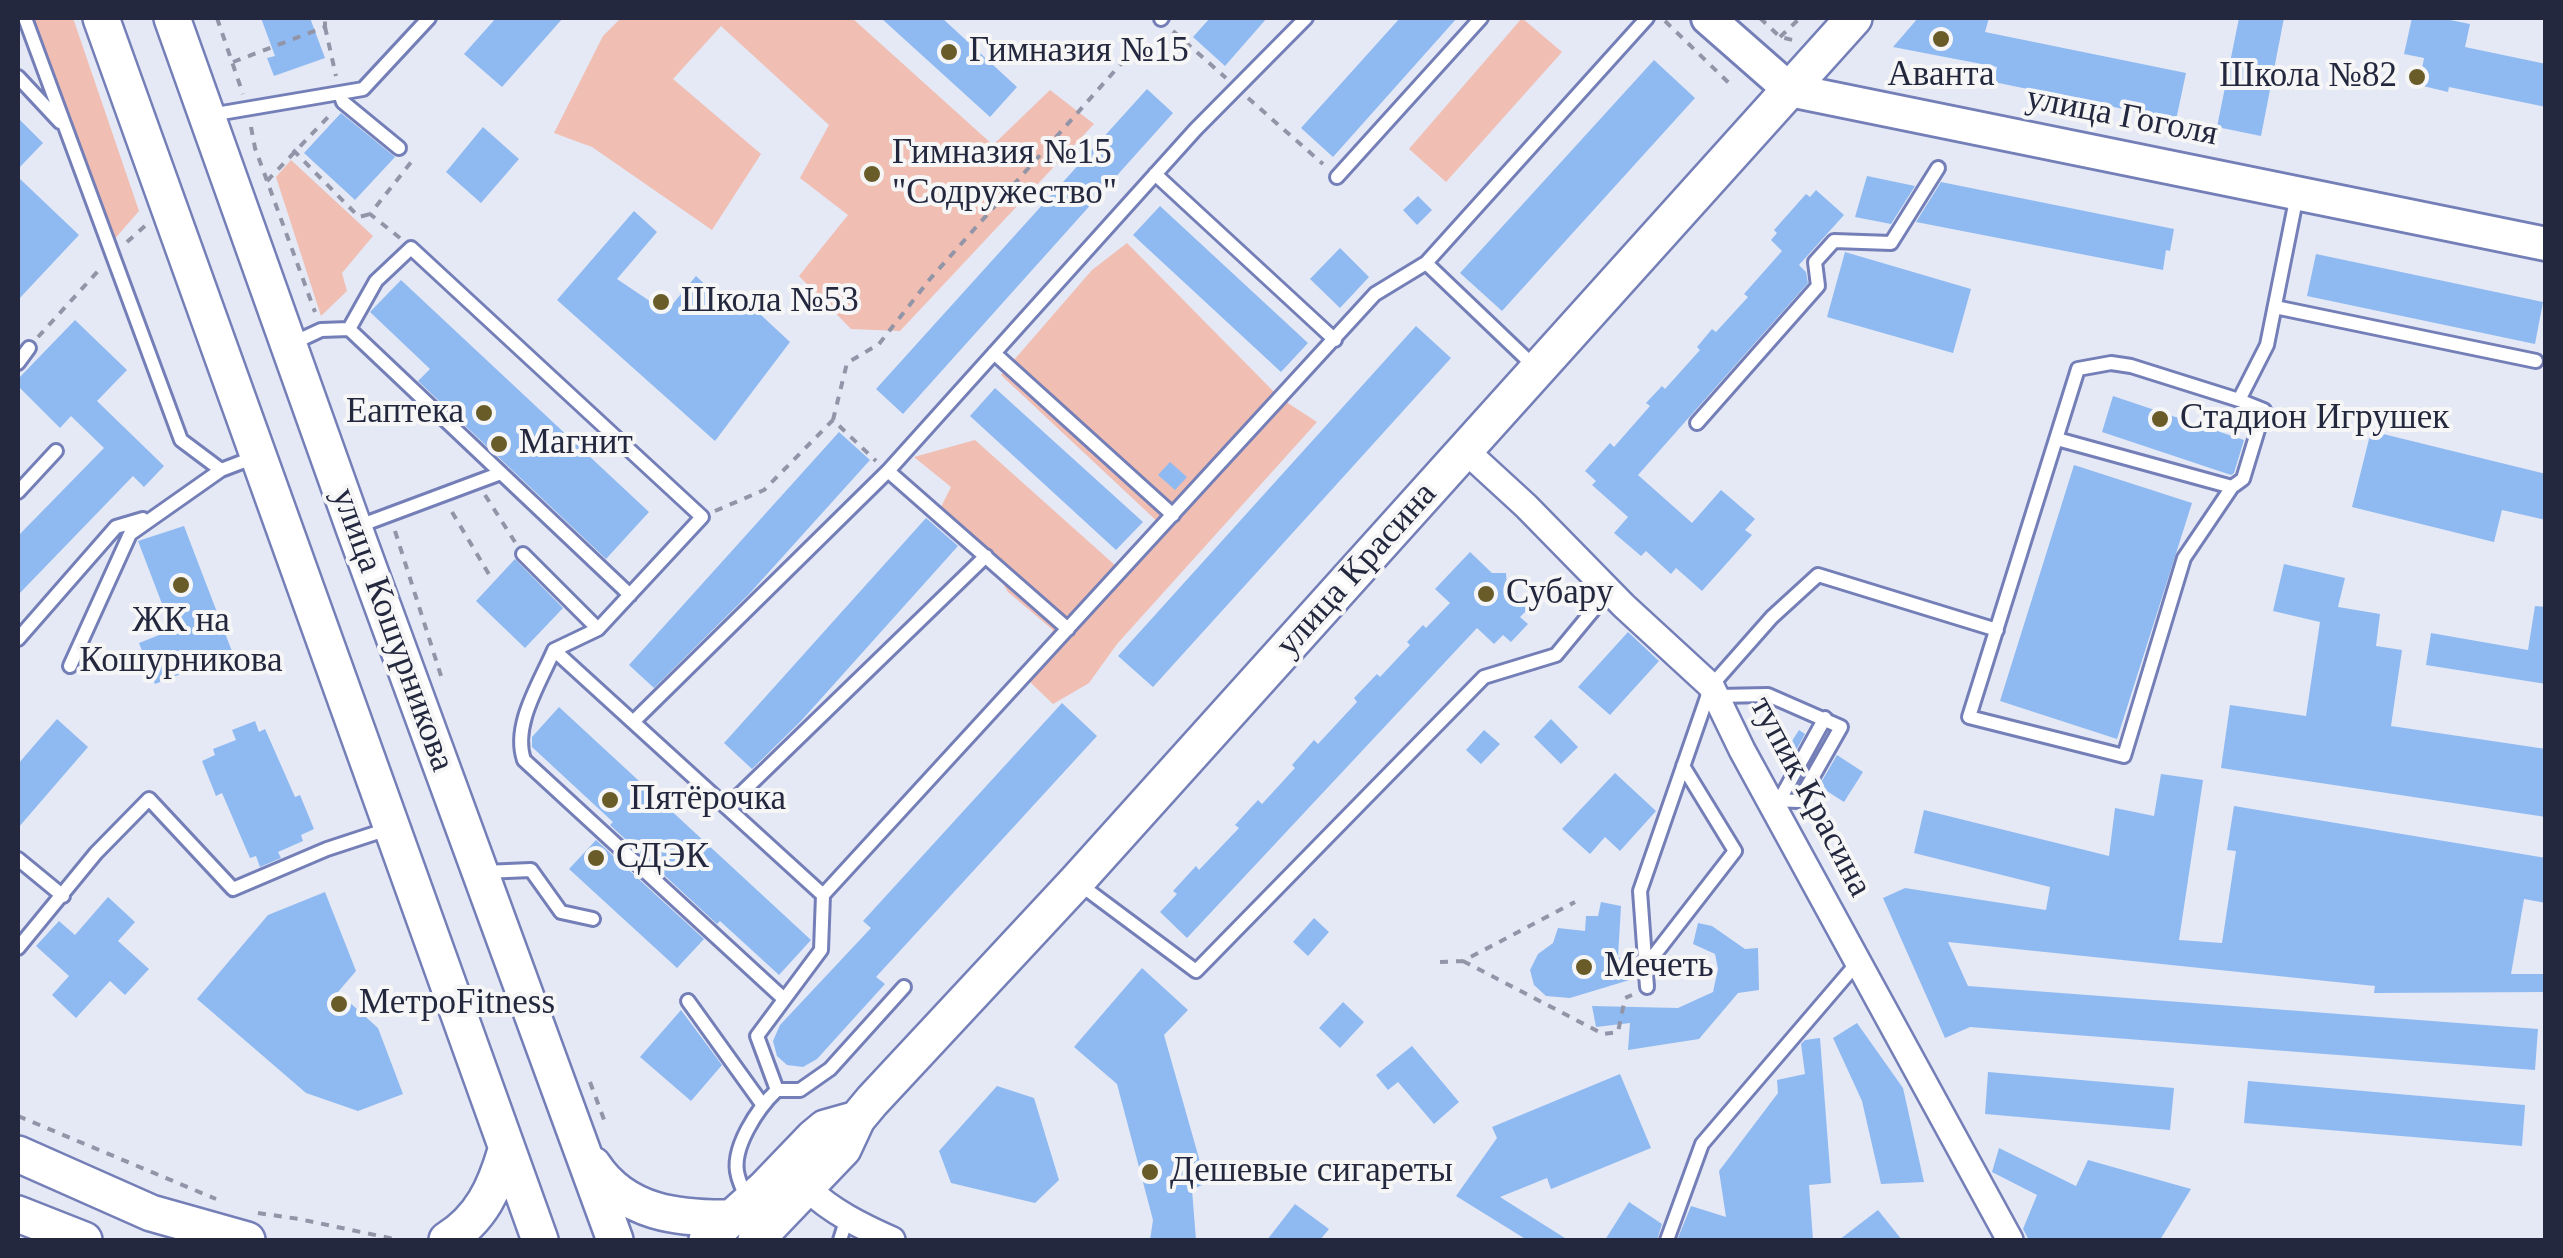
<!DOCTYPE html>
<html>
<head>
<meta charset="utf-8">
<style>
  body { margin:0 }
  #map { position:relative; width:2563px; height:1258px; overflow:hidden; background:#e5e8f5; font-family:"Times New Roman",serif }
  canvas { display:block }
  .frame { position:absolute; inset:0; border:20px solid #23283f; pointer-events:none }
</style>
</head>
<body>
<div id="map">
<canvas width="2563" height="1258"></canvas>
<div class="frame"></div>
</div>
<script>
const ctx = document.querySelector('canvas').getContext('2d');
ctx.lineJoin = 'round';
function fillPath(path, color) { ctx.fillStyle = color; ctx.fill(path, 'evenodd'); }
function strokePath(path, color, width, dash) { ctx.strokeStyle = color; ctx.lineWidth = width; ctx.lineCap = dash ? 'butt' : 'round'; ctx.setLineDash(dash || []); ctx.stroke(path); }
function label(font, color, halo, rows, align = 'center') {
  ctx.font = font + ' "Times New Roman",serif'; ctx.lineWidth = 8; ctx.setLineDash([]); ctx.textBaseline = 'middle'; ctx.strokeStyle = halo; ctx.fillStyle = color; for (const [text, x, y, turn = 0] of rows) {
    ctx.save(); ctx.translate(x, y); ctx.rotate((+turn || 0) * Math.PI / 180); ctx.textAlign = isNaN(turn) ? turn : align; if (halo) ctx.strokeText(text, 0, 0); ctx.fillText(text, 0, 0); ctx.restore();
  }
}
fillPath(new Path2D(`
  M39,18H73L139,211L112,242L33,20Z
  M621,18H852L993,145L1050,90L1094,124L900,331L851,329L799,276L848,215L800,178L829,125L721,26L673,79L761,154L712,230L592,147L554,133L603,36Z
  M1522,18L1562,52L1446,182L1409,149Z
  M291,160L373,236L342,273L347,291L321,316L276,177Z
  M1127,243L1280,398L1317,422L1117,644L1089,683L1053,704L1030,682L1053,630L1008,592L981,548L940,509L951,487L914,457L975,440L1117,567L1160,524L1001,375L1092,270Z`), '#f0beb2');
fillPath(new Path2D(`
  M261,18H310L325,58L274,76L267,58L275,56Z
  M496,18H563L502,87L464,54Z
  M881,18H942L1017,87L990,117Z
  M1210,18H1267L1225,66L1193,37Z
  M1400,18H1457L1333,157L1301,128Z
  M1918,18H1989L1985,32L2186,73L2176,120L1994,82L1997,67L1893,47Z
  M2239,18H2284L2261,136L2217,127Z
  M2412,18H2440L2470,24L2465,47L2546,64V107L2449,87L2448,92L2419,85L2424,58L2404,54Z
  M1654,60L1695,98L1502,311L1460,273Z
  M1147,89L1173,113L903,414L876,389Z
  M341,113L395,157L355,200L304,153Z
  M18,118L43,143L18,169Z
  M483,127L519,159L481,203L446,172Z
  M1867,176L1915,186L1891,224L1855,217Z
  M18,177L79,235L18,300Z
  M1941,182L2174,229L2170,251L2166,250L2163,270L1916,222Z
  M1816,190L1844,215L1799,265L1806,272L1808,283L1638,475L1692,523L1721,490L1755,519L1745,530L1752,535L1702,591L1676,568L1671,574L1646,551L1641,556L1614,533L1628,517L1592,485L1596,481L1585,471L1610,443L1614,447L1650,406L1646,403L1662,386L1665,389L1700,350L1697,347L1712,329L1716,332L1748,297L1744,294L1782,251L1771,240L1777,233L1774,230L1806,194L1810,197Z
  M1418,196L1432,210L1417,225L1403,210Z
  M1160,206L1308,343L1281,372L1133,235Z
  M634,211L657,232L617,279L666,312L696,276L737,315L748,303L790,342L715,441L557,300Z
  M1340,248L1369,277L1340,308L1310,279Z
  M1845,252L1971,289L1953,353L1827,317Z
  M2316,254L2543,302L2535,344L2307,296Z
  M401,280L649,512L606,559L418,381L430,369L370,312Z
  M75,320L127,370L97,401L164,466L144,487L133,476L18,595V536L104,448L71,416L60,428L18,386V379Z
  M1416,326L1451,358L1153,687L1118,656Z
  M995,388L1143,522L1116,550L970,416Z
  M2113,396L2244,440L2234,473L2231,475L2102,432Z
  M2371,431L2546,474V520L2502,510L2494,542L2352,507Z
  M839,432L870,460L750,593L654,688L629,665Z
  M1170,462L1187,477L1175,490L1158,475Z
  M2074,465L2192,503L2117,739L2000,701Z
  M926,518L958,546L801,721L752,769L724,743Z
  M184,526L233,654L155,684L139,643L172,630L138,541Z
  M1470,552L1492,573H1506L1507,587L1529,608L1520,617L1528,624L1511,642L1503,635L1494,644L1477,628L1187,938L1160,912L1177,894L1173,891L1196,866L1199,870L1239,828L1235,825L1258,800L1262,804L1295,768L1292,765L1314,740L1318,744L1357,702L1354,698L1377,674L1380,677L1410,645L1407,642L1423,625L1426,628L1450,603L1435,589Z
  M515,559L563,608L525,648L476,601Z
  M2284,564L2345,578L2338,607L2380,614L2376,646L2402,650L2391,726L2546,749V817L2221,768L2230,705L2306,716L2320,622L2273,611Z
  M2535,606L2546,607V684L2426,665L2431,633L2528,650Z
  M1628,632L1659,661L1610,715L1578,687Z
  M1062,703L1097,736L876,977L885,984L817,1059L803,1067L787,1065L777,1056L773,1041L780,1025L871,928L863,921Z
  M559,707L811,940L779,975L720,921L717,924L610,825L613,822L532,747V737Z
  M57,719L88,747L18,828V764Z
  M1551,719L1578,747L1561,764L1534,737Z
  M255,721L259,732L265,729L295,797L300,795L314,829L301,835L303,841L278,852L281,858L260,867L256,856L250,858L222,793L216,796L202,761L215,755L213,749L236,740L232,730Z
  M1484,730L1500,744L1481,764L1466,750Z
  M1799,730L1805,734L1788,765L1780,760Z
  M1837,755L1863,772L1844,802L1819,786Z
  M1615,773L1656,811L1620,851L1605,837L1590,854L1562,829Z
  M2161,774L2203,780L2179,940L2222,943L2236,851L2227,850L2234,806L2546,858V903L2524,899L2511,974H2546V992L2374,993L2375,986L1948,942L1968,986L2538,1029L2535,1070L1970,1027L1945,1038L1883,898L1905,888L2046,910L2050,887L1914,853L1924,810L2109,856L2115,808L2154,816Z
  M596,840L704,939L677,968L569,869Z
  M325,892L356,971L338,992L378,1028L403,1094L358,1111L306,1093L197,999L268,915Z
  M108,897L135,922L118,941L149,969L125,995L110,981L76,1018L52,995L69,976L36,946L59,921L75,935Z
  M1601,902L1621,906L1618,957L1635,963L1636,978L1570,998L1546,996L1534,985L1530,970L1538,954L1553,943L1558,928L1585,931L1586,916H1598Z
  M1314,918L1329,932L1308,956L1293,942Z
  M1698,923L1712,926L1745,949L1758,948L1759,990L1738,993L1699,1039L1628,1050L1630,1023L1596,1027L1592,1006L1678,1008L1713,992L1718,969L1715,954L1693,944Z
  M1142,968L1188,1010L1164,1035L1206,1183L1192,1190L1196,1240H1150L1153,1220L1117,1084L1074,1047Z
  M1343,1002L1364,1022L1340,1048L1319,1028Z
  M681,1010L722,1065L691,1101L640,1057Z
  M1857,1023L1903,1088L1924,1182L1881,1184L1862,1101L1833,1038Z
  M1820,1038L1831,1183L1809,1185L1813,1240H1677L1691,1206L1726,1217L1719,1171L1778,1093L1777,1080L1805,1074L1801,1044L1805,1040Z
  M1412,1046L1459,1102L1434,1124L1398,1082L1388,1090L1376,1075Z
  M1988,1072L2174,1088L2170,1130L1985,1114Z
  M1620,1074L1651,1148L1551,1189L1547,1178L1500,1197L1568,1240H1527L1456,1196L1497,1138L1492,1127Z
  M2248,1081L2525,1105L2522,1146L2244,1123Z
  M997,1086L1034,1098L1059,1180L1035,1203L951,1183L939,1151Z
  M1999,1148L2076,1186L2088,1160L2191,1189L2160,1240H2029L2023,1229L2037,1195L1992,1172Z
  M1629,1202L1662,1224L1657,1240H1605Z
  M1295,1204L1329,1229L1320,1240H1267Z
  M1878,1210L1902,1240H1839Z`), '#8fbaf1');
const service = new Path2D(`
  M25,18L181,440L221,470L255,457
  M1161,19L1162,18
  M18,77L60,122
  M340,94L343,102L399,148
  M210,115L363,89L429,18
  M1155,174L1335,340
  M1337,177L1481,18
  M1426,263L1536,368
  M2275,307L2536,361
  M349,329L630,595
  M291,344L321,330L349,329L376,281L411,248L702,517L598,629L554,650C540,683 512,725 524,760L784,999
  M994,353L1173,515
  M18,363L29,348
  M1697,423L1818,286L1815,262L1834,241L1891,243L1938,168
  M2057,439L2232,487L2243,479L2264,410L2239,400
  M888,471L1068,629
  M2232,487L2184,558L2124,756L1969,717L2078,369L2111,363L2131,366L2239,400L2267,345L2297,195
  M18,492L56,451
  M359,526L501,473
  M523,554L598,629
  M18,639L116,527L143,519
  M554,650L823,895L1375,294L1426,263L1647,18
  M70,666L130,534L221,470
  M1718,696L1768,695L1841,727L1799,801L1770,800
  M633,722L888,471L1196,129L1306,18
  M1779,801L1825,718
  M728,806L986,556
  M18,859L63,896
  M484,872L531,870L561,912L593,919
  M1078,883L1196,971L1484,677L1556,655L1609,591
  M18,948L96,853L149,799L233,889L327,849L391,828
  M1645,967L1735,851L1683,766
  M1647,987L1640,891L1711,686L1772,617L1818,575L1997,630
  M688,1001L762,1104
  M777,1090H800L830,1069L904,987
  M747,1199C744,1192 740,1184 738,1176C730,1149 758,1108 777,1090L757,1036L821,950L823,895
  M840,1240L847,1218
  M1667,1240L1702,1144L1858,962`);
const minor = new Path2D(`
  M1465,450L1526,506L1624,606L1711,686L1742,750L2010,1240
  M807,1188C832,1212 861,1226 892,1240`);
const tertiary = new Path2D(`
  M1708,18L1790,90L2546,244`);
const secondary = new Path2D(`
  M101,18L540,1240
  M172,18L354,528L615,1240
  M18,1154L151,1213L247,1240
  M593,1165C625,1214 680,1219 733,1218
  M18,1214L84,1240
  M447,1240C481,1219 495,1188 506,1150
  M707,1240L764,1189L813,1138L825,1128L857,1119
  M756,1240L843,1149L857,1119L872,1101L1076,882L1854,18`);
strokePath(service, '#747fb8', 18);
strokePath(minor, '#747fb8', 30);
strokePath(tertiary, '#747fb8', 38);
strokePath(secondary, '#747fb8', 40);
strokePath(new Path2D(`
  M217,18L243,94
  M1760,18L1780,37L1797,41
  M1665,21L1733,87
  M325,27L336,76
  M1173,31L1226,78
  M1780,37L1800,18
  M233,62L325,27V18
  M1248,98L1323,164
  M251,127L255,148L315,312
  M293,150L359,217L370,214
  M267,181L329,116
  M400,238L370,214L412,161
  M127,242L146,225
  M38,337L99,270
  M833,420L847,363L879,344L930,279L1151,30
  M485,495L515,542
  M715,511L764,490L833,420L876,461
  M452,512L490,576
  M395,531L442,679
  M1463,961L1603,1034L1618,1032L1625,998L1632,995
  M1440,962L1463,961L1575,902
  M590,1082L606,1125
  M18,1116L216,1199
  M258,1213L299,1219L399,1240`), '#9295a7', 4, [8, 8]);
strokePath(service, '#fff', 12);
strokePath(minor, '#fff', 25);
strokePath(tertiary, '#fff', 32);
strokePath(secondary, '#fff', 35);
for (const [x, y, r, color] of [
  [1941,39,10,"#695c29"],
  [949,52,10,"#695c29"],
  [2417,77,10,"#695c29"],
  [872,174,10,"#695c29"],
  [661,302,10,"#695c29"],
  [484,413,10,"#695c29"],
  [2160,419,10,"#695c29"],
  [499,444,10,"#695c29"],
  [181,585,10,"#695c29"],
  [1486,594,10,"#695c29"],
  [610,800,10,"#695c29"],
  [596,858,10,"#695c29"],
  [1584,967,10,"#695c29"],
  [339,1004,10,"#695c29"],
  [1150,1172,10,"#695c29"]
]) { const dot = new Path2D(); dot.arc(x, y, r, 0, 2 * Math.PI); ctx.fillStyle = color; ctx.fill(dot); strokePath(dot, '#f6f6f6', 4); }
label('35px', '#23283f', '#f6f6f6', [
  ["Гимназия №15",969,52],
  ["Аванта",1941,76,"center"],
  ["Школа №82",2397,77,"right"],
  ["Гимназия №15",892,154],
  ["\"Содружество\"",892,194],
  ["Школа №53",681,302],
  ["Еаптека",464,413,"right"],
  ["Стадион Игрушек",2180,419],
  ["Магнит",519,444],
  ["Субару",1506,594],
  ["ЖК на",181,622,"center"],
  ["Кошурникова",181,662,"center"],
  ["Пятёрочка",630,800],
  ["СДЭК",616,858],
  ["Мечеть",1604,967],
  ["МетроFitness",359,1004],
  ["Дешевые сигареты",1170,1172]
], 'left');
label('35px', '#23283f', '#f6f6f6', [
  ["улица Гоголя",2122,117,11],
  ["улица Красина",1357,570,-48],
  ["улица Кошурникова",392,630,70],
  ["тупик Красина",1810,797,62]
]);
</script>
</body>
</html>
